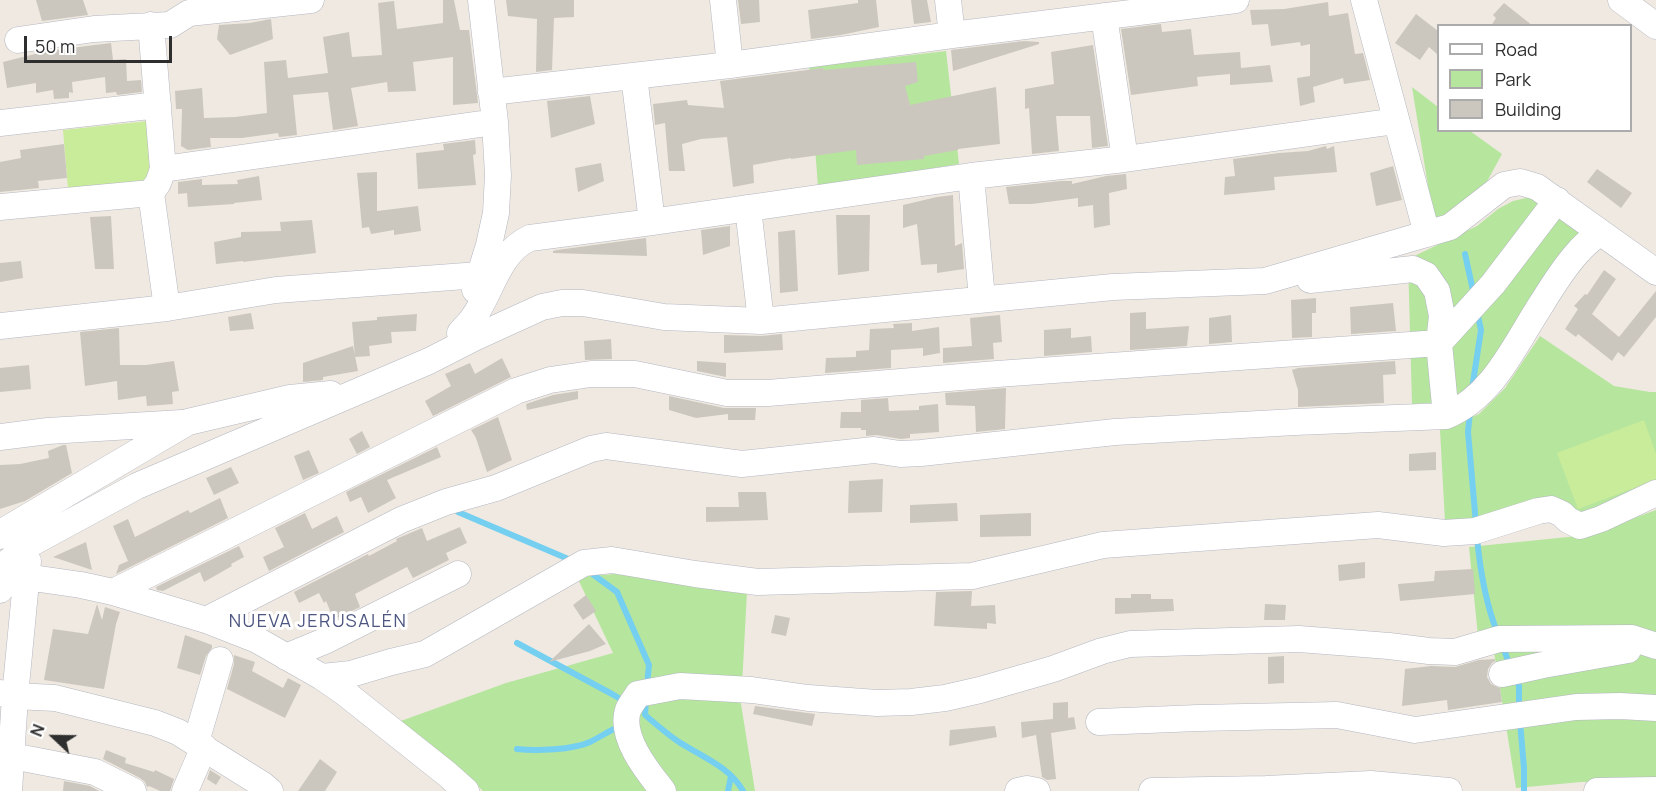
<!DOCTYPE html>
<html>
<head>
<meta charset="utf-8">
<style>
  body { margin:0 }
  #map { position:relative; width:1656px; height:791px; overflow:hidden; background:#efe9e1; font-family:Manrope,sans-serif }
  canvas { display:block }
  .legend { position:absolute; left:1437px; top:24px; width:195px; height:108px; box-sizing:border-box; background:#fff; border:2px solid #ababab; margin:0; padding:8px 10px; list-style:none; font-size:18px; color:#2e2e2e }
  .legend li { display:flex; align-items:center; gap:12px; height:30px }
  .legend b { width:30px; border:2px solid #ababab }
  .north { position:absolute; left:24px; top:707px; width:60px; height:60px; -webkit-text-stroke:4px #fff; paint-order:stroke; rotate:292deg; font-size:16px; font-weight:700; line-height:24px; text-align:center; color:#2e2e2e }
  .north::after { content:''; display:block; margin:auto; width:21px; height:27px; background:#2e2e2e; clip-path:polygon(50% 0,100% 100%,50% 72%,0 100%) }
  .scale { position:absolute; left:24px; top:36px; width:148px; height:27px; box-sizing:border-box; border:3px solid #2e2e2e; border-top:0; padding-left:8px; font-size:18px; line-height:21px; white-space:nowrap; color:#2e2e2e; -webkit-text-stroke:4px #fff; paint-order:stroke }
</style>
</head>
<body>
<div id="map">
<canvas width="1656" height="791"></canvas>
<ul class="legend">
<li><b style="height:8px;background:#fff"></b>Road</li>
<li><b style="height:16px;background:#b6e59e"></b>Park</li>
<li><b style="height:16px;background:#cbc7bf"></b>Building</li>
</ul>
<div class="north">N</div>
<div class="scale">50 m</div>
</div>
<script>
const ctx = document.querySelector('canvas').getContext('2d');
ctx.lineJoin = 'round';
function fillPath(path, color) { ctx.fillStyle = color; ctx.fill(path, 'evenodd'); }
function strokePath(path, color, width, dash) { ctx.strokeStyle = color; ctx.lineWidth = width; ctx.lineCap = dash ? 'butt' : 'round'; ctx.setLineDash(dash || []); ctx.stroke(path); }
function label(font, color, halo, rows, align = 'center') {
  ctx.font = font + ' Manrope,sans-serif'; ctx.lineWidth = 6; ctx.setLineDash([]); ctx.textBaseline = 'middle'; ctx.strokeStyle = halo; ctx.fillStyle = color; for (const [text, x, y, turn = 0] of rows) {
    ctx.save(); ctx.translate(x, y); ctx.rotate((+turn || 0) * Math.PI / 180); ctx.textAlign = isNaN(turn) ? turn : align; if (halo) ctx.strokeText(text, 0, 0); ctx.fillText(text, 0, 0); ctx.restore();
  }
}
fillPath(new Path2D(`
  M946,51L959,164L818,187L809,67Z
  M1412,87L1438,107V130L1470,131L1502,154L1484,187L1434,223Z
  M1535,196L1583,230L1505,358L1459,401L1412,404L1408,259L1477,226L1498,209L1513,201Z
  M1540,336L1614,386L1650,392H1656V485L1571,520L1445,522L1440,430L1479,414L1505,388Z
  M1656,510V638L1478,636L1469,547L1588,535Z
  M615,574L747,592L741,704L755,791H483L459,768L398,722L506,683L613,653L577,577Z
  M1595,649L1656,657V780L1581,782L1516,788L1494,652Z`), '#b6e59e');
fillPath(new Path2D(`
  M149,121L152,182L68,189L63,130Z
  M1644,420L1656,454V480L1578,509L1557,453Z`), '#c9ec9a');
strokePath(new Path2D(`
  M1465,254L1474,295
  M1472,389L1481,330L1477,311
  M1470,412L1468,432L1476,524
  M458,512L573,561
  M1477,537C1480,570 1485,601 1497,632
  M587,570L617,592L649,665L647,685
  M517,643L612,694L627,703
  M1502,644L1510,666
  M1515,678L1519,686V709
  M646,698L645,715C656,724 667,734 679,742C701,756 730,767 743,791
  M1520,722L1524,768V791
  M517,749C535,751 573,750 590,742C600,737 609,731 620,726
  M728,791L731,776`), '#75cff0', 6);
fillPath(new Path2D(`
  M36,0H83L88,15L42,21Z
  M443,0H454L460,30H469L478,103L453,105V57L413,62L416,91L388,92L387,82L351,88L358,126L333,130L328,92L293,95L297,135L279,137L278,133L242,138H210L211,147L188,150L181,146L182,109H176L175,91L202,88L204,118L235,117L267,113L264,62L286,60L288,78L328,73L323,37L349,32L352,57L382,55L378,3L394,1L397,29L443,23Z
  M506,0H574V17L554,18L552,70L536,72L537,19L508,16Z
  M738,0H759L760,22L741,24Z
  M858,0H876L879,27L841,35L811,39L808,10L858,3Z
  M911,0H927L931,22L914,24Z
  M1328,2L1329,16L1348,13L1355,54L1363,53L1370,80L1344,84L1343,78L1313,87L1315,102L1300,106L1297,78L1310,76V44L1301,46L1300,42L1271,46L1268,24L1252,25L1250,10L1284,9Z
  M1504,3L1533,26H1491L1496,18L1493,15Z
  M1416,14L1438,31V55L1429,47L1420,60L1395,43Z
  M271,19L273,39L230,55L217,39L219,25L250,23Z
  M1161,24L1162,32L1191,29L1194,55L1240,52L1241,68L1270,65L1273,82L1230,85V74L1197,77L1198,86L1131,95L1121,29Z
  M1024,41L1039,42V44L953,71L951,50Z
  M111,43L113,60L126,59L127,81L141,80L142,92L117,95L116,92L106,93L105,77L72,82L73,93L69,92V98L54,99L53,90L36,93V83L7,88L3,62L47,51Z
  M1093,45L1108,146L1092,148L1090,116H1056L1059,151L1032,154L1029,108L1025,109V89L1054,84L1051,52Z
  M916,62L918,82L905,86L910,105L996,87L1000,144L958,149V150L924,156V159L857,165L856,150L791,159V158L753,165L754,183L733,187L727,137L701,139L682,144L685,171H669L665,123L655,125L653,104L687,100L688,105L724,108L720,81L823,68L824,70Z
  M590,96L595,124L551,138L547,101Z
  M475,140L476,154L473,155L476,185L418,189L416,153L444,150L443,144Z
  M64,144L67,178L38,181L39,188L0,192V162L21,158L20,150Z
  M1326,146L1327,149L1334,146L1337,172L1274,177L1275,190L1224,195L1225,177L1235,176L1233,159L1279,153L1308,151Z
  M601,163L604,181L578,192L575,168Z
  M1393,166L1402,200L1376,206L1370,173Z
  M1597,169L1632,193L1621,208L1587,182Z
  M377,172V211L418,206L421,231L394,235V230L371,234L369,227L362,228L357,173Z
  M1126,174L1127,189L1109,193L1110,225L1094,228L1093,205L1078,207V198L1032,204H1009L1006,187L1061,181H1072V184L1106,176Z
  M259,176L262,200L234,203V204L188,207L187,193L178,194V182L202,179V185L238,184L237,180Z
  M953,195L955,246L962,243L964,269L937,273V264L921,265L917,224L903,228V205L937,197Z
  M836,215H870L869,271L838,275Z
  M111,216L114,269H95L90,217Z
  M312,220L316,253L243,262V261L216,264L214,242L241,237V232L281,231L280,222Z
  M730,226V246L703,255L701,230Z
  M795,230L798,291L780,293L778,232Z
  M646,238L647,256L553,253V251L557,250Z
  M21,261L23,278L0,282V263Z
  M1604,270L1616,279L1592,314L1619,337L1656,291V317L1624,357L1618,352L1612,361L1578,334L1576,337L1565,329L1578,309L1574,306L1585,294L1587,295Z
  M1316,298V313H1312V337L1292,338L1291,300Z
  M1393,303L1396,331L1351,334L1350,307Z
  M1146,312V329L1189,326L1187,346L1130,350V313Z
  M251,313L254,329L230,331L228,317Z
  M417,314L416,331L391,332L392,343L369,346L370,356L355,357L352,322L377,320V317Z
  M1000,315L1002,342L993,343L994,359L943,363V348L972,346L970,318Z
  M1231,315L1232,342L1209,344V318Z
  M912,323V331L939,327L940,353L923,356V348L891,350V368L825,373L826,358L856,357V351L869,350L870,329L894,328L893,324Z
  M119,328L120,365H146L174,361L179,391L172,392L173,404L147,406L146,396L118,400L117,381L85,386L80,332Z
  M1071,328V338L1091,336L1092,352L1044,356V330Z
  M782,334L783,350L724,353V335L761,336Z
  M611,339L612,359L585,360L584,341Z
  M353,346L358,371L323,377V380L303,382V363Z
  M502,358L511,377L433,416L425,401L451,386L445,374L470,363L475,374Z
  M697,361L726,363V377L697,371Z
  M1395,361L1396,374L1383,375L1384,403L1298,407V390L1292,370L1298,368Z
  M29,365L31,389L0,392V368Z
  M1006,388L1005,429L976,432L975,406L946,405L945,393Z
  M578,391V399L527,410L526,404L553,395Z
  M669,396L724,408H756L755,420H728V414L696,418L669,410Z
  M888,398L889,411L919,410V406L938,404L939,432L910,434V438L901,439L876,435L866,436V430H861V428H840L841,412H861V400Z
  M498,417L512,460L487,472L476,438L471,430Z
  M362,431L370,447L357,454L349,439Z
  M63,445H66L72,473L25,501L0,509V465L20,464L49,458L48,451Z
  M437,447L441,457L387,480L396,498L368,513L361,497L350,502L346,492Z
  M309,450L319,473L303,480L294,456Z
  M1436,452V470L1409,471V454Z
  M231,467L239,483L214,495L206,478Z
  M883,479L882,512L848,513L849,481Z
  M738,492H766L768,520L706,522V507H739Z
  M220,498L228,518L116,574L119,565L128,561L113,526L128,519L135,537L188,510L190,513Z
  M957,503L958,521L910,523V505Z
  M305,513L312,529L337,516L344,532L269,571L263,557L284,547L275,528Z
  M1031,513V536L980,537V515Z
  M460,527L467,543L446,553L449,560L413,578L407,567L355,594L360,607L334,620L326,601L324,603L319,593L299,603L294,592L368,554L369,556L397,541L396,539L422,528L427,541Z
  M86,542L92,570L53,557Z
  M239,546L244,557L231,564L232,566L204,582L200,572L163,591L157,590L156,587Z
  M1365,562V578L1339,581L1338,565Z
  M1473,569L1475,594L1400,601L1398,584L1434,581L1435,571Z
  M972,591L971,606L995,605L996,624L987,623V629L934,626L936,592Z
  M1131,594H1151V599H1173L1174,611L1115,614V598H1131Z
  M586,595L596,611L583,620L573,605Z
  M97,604L102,620L105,607L120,612L116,624L104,689L44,680L53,629L88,634Z
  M1265,604L1286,605L1285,620H1264Z
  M775,615L790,618L786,636L771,633Z
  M589,624L606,644L590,651L549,662Z
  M185,635L212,645V648L206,656L200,675L177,668Z
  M234,655L255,662L252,671L283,688L288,678L301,685L285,718L227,689L234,664Z
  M1284,656V683L1268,684V657Z
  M1495,659V661L1492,663L1488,669L1487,677L1491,684L1500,688L1502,702L1448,710L1447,700L1402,706L1405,669L1431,666L1455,667L1479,660Z
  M1068,702V718L1074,717L1076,729L1051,733L1056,779L1047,780L1042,777L1036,735L1022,738L1021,722L1053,719V703Z
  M755,706L815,714L812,726L753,714Z
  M995,726L997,737L949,746L950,730Z
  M106,750L126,758L125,763L154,772L155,770L174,779L170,791H160L149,786L147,787L145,782L140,778L103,759Z
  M320,759L337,772L325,791H298Z
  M210,770L221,777L216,785L207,779Z
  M64,781L90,786L99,791H63Z`), '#cbc7bf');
const minor = new Path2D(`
  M723,0L730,65
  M948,0L952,35
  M1364,0L1427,234
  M1621,0L1656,26
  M1104,16L1125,159
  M151,25L163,169
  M18,40L94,29L170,25L189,13L311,0
  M634,76L652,222
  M491,92L730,65L952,35L1236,0
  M0,123L158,105
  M971,176L982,299
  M151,193L167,308
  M0,207L151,193L158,183L163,169L495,122
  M748,208L761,321
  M1310,280L1413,269L1426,275L1437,291L1442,316L1439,343L1446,416
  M475,290L489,245L496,213L498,175L495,122L481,0
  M0,326L167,308L276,290L479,275
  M460,333C464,328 469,324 473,318C492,292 498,252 530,238L652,222L971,176L1125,159L1396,121
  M0,437L48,431L182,423
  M0,536L7,529L188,422L290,398L331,394
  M0,566L26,577L81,585L113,592L206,620L257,640L322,677L345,693L447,774L466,791
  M0,590L2,567L30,544L137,486L429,361L474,338L542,307L562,303H583L664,317L761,321L1113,287L1265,281L1450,227L1504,185L1520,182L1537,187L1656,272
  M113,592L516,391L550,380L591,374H635L727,393H768L997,374L1439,343L1493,284L1557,200
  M206,620L401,520L446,502L496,488L591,449L606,446L742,464L874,450L900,454L921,453L1115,432L1295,422L1446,416C1494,396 1515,344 1542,303C1553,285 1565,266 1579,251C1585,244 1593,238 1600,232
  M286,657L327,640L458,574
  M1502,674L1543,665L1628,650
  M322,677L351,674L391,662L425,654L584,563L612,560L695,574L758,582L972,576L1103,545L1378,525L1444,533L1475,531L1538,511L1551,509L1562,514L1568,520L1580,526L1601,519L1656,493
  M0,693L15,696L55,698L155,723L178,732L263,785L270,791
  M1099,722L1198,718L1337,715L1415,730L1576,707L1620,706L1656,708
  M196,742L220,660
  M12,756L95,772L133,791
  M9,791L15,696L28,561
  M185,791L204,747
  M663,791C648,772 619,737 628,710C630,705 635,699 638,694L680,686L752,690L808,698L877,703L911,702L945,698L980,690L1053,669L1102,651L1130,644L1299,639L1389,646L1429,651L1455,652L1499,639L1632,638L1656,646
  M1018,791L1027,789L1037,791
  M1152,791L1266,789L1371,784L1449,791
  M1597,791L1656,790`);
strokePath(minor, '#b4b7c1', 27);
strokePath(minor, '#fff', 26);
ctx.letterSpacing = '1.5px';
label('18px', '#4d5680', '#fff', [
  ["NUEVA JERUSALÉN",318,622]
]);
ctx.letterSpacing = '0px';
</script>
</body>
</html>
